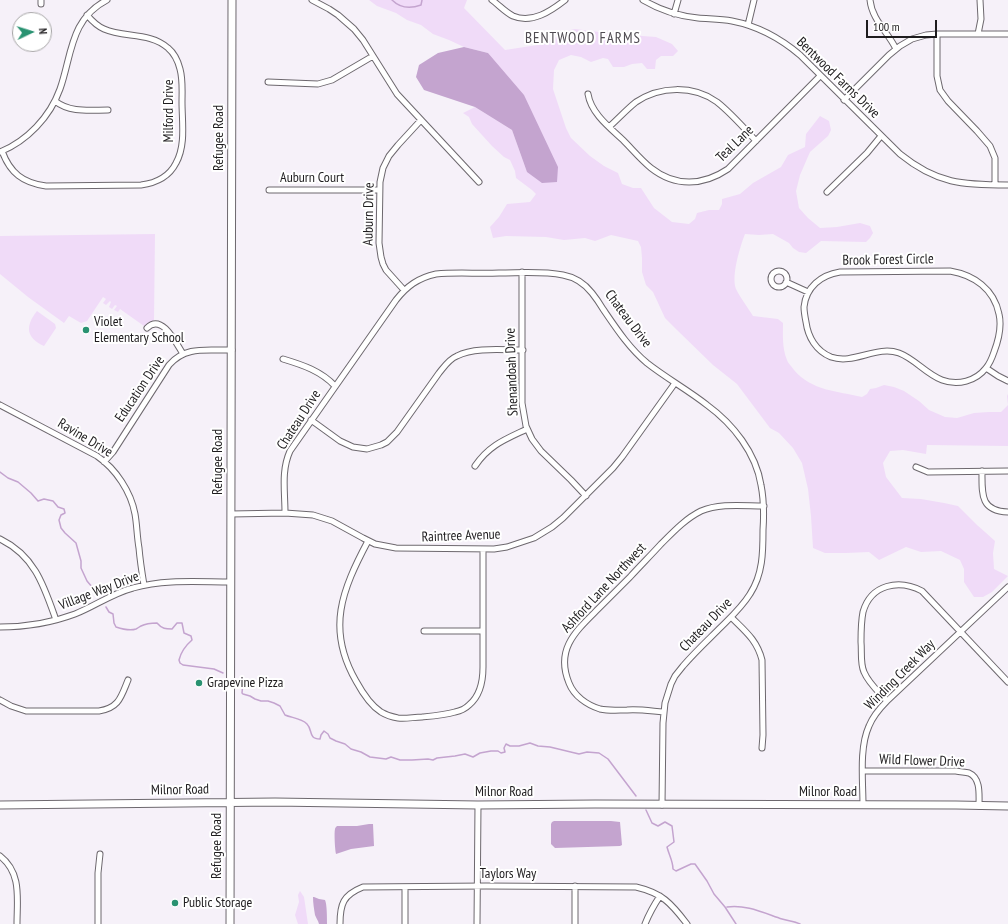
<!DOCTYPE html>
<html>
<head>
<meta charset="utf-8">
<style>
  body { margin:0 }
  #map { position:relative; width:1008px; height:924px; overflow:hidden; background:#f6f1f9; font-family:"PT Sans Narrow",sans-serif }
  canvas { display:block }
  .north { position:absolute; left:12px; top:12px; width:40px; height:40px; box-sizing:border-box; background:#fff; border:1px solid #a5a4a5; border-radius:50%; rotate:86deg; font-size:11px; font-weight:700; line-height:16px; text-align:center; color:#1e1c1e }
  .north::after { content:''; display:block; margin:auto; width:14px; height:18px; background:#299271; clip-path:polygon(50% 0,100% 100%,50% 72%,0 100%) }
  .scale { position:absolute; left:866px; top:20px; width:71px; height:18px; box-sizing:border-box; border:2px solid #1e1c1e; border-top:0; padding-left:5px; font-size:12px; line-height:14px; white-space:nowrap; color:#1e1c1e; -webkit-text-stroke:3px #fff; paint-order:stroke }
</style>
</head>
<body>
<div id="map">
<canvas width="1008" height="924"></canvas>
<div class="north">N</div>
<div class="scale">100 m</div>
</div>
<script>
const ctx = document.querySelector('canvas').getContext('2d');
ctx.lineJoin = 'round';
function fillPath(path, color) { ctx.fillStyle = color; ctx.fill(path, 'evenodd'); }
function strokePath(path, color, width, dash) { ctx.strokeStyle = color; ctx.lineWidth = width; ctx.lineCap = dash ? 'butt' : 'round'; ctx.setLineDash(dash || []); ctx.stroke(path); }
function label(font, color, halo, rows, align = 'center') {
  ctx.font = font + ' "PT Sans Narrow",sans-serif'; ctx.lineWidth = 4; ctx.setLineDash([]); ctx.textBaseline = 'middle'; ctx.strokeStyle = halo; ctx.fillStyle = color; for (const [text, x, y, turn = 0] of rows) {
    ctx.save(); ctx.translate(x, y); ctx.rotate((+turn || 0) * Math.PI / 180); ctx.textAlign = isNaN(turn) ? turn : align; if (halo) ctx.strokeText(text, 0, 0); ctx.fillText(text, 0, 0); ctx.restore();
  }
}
fillPath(new Path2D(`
  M369,0H467L464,8L505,50L544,44L566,31L575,29L615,34L656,37L672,44L678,51L673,56H661L656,60L655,69H647L642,63L632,64L624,67H613L608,59L603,58L591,62L581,57L571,55L559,60L554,70L553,89L566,128L571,138L590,156L604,166L618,173L622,184L633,188H641L654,208L672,222L689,224L695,219L697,213L709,210H719L722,204V199L740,194L753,183L781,167L788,155L805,147L806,134L820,116L829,121L831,130L828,136L810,152L800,175L796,191L799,208L808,218L820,228L837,227L860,223L870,226L873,233L870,238L866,242L821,241L806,253L799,252L793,248L789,243L773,234L759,235L745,234C740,247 731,276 736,289C740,297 748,308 753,316L778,319L783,323C783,335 782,348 787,360C788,363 792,367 794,370C812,391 837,391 862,397L867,394L870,389L876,388L884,385L894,387L904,391L919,401L929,410L945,417L957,418L974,413L989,412H1001L1008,405L1007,396L1008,394V446L927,445L926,454L903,450L890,451L883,463L886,477L902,498L921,499L944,503L958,506L977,525L985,532L995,541L993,553L994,569L1008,576L992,592L983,597H974L964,582V569L960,560L941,551L921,552L906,547L879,560L869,552L846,553H825L813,548L811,516L808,489L802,463L793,448L779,433L770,428L737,384L713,365L677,330L665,318L653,292L646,285L642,272V258L641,247L638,241L611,235L595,241L585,238L564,240L546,237L506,236L493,238L490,227L499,217L507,204L530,202L536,194L532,190L516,178L515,171L510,160L504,157L492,146L472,124L469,117L463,113L475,107L512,130L527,172L488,53L464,47L449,40L433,34L421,25L407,20L396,13L377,6Z
  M155,234L154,320L144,326L120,309L118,312L114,310L117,306L115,305L112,309L109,307L111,302L110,301L106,305L103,303L106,299L103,297L87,321L81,323L69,316L64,323L28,297L0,274V236Z
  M37,311L55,324L56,328L44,346C26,338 25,326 37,311Z
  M300,891L304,897L308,924H298L295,915L299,902L298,895Z`), '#f0dbf8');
fillPath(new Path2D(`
  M464,47L488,53L524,95L558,167L557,182L542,183L527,172L512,130L475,107L424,90L416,77L419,65L438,53Z
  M554,821H611L620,822L622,845L620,846L555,848L551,844V824L552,822Z
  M369,824H373L374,846L351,849L336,854C335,850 334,833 335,829C335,828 336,827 337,826H357Z
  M313,897H314L319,899L325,900C327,904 327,918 327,924H319C318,920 316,918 315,915C314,909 313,903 313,897Z`), '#c4a4cf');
strokePath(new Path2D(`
  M392,0C400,8 410,9 421,5L422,0
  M0,472L8,478L18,482L31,493L38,501L44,499L53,501L58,507L64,509L65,513L61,515L59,520L61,528L65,533L76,543L81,561V568L87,581L98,594
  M106,607L109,612L113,614L114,623L116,627C122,629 130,631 136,629C138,628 139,627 141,626C147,623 152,623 157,623C162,629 166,629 172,629L177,623H182L184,633L191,636L192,640C185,646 181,652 179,660L180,663L183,665L214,669L223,673
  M240,680L243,682L242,693L243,694L250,696L255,699L261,701H268L274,703L280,706L285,715C292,718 301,718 307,724C313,730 308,739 320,739L321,735L324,731L328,734L330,738L336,741L345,744L351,749L361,752L370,757L386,759L391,757L400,760H412L428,759L433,760L437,758L455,756L465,754L473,757L480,753L491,751H498L501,753L505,752L504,748L506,744L510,746H519L530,743L538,746L550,747L579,754L587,752L599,753L608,759L636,796
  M646,810L652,823L658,826L665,822L672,826L674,842L667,847C669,855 673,861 673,869L676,871L691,864H695L707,881L714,894L725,907L736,924
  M727,907C745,904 764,913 782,919C788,921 794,921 800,924`), '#c4a4cf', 1.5);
const minor = new Path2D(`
  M41,0V4
  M312,0L329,9L338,15L354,29L363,40L397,94L479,182
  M492,0C499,5 505,12 513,16C532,24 551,11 565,0
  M643,0C660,10 678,16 698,18C709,19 721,19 732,21C758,26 780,38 800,55L900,154C937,184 963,185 1008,185
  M870,0C872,20 888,32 896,49
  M674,14L678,0
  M748,25L754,0
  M937,34V76L940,90L948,101L977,131L990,146L995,158V185
  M978,34L981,19L980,0
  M268,82L318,84L332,80L373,56
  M588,94C591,113 609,127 623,140C632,149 641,160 651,168C675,187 703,186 728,169L820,76
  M844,100L889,55L900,46L912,39L926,35L937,34H1008
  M55,101C70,113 90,110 108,110
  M609,127C618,119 627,109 636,102C660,86 693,85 717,102C731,113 744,128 756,141
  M2,151C10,173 23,183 46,186L141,185C156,183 169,177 176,163C186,145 182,122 182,102C182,91 183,80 180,69C178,61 174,53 168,48C150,32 124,38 104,29C97,26 92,21 87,15
  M0,152C27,141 50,117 60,89C72,55 70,19 107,0
  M269,190H379
  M827,192L867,153L881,136
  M950,271C974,275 994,289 999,314C1002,327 999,339 994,352C992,358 990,363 986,368C976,381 958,386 942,380C926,374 915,359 899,353C876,345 854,365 831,357C816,351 808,337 806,322C805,317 804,312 804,307C806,287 821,275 840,272Z
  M771 279a8 8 0 1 1 16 0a8 8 0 1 1-16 0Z
  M522,272V403L526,426L532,439L541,451L571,480L586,496
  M786,282L808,292
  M404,290L386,270L383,264L381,257L379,243L380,182L383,168L389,156L398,145L421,120
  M147,328C162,313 176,343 183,354
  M283,359C303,365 321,371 335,386
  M986,368L998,376L1008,381
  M0,405L97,456C116,469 131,492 135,514C137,525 137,537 139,548C140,560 142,573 144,585
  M311,420L340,441L353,447L367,449L381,445L387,442L397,432L439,373C444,367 449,359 457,356C474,347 503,350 523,350
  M104,462L113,452L169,365C186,345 208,351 232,350
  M475,466C489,445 506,439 527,429
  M916,467L928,472L1008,471
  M982,471C982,494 980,511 1008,512
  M285,513C285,491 281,471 290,451L396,300C407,286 418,278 436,274C457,272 478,274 499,273C520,273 542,271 563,275C574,277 585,284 592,293C596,298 600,304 603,309C616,328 629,348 647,363C666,378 688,390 707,405C733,424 756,453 761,485C764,500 764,515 763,530C763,552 763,574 750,594C742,607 731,617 721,627C708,640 695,652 683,666L675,676L671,684L665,703L663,723L662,805
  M231,514L285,513L313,515L332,521L363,538L375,544L396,548L494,549L507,547L534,538L552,527L563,518L613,468L622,457L675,383
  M0,539C35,556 44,586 56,620
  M368,541C342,590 326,629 356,681C362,692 370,705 381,712C386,715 392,717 398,718C406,719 414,717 422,717C433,716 445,715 455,712C460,711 465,709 469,705C480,696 483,681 483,667V549
  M731,617C745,631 757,640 762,660L763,735L762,748
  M0,627C26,627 51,623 75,614C95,606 113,593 133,588C165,579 198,582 231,582
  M424,631H483
  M0,700L11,706L26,711H99C119,708 121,697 128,680
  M887,701C879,692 869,684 864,672C860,663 862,652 861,642C861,632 861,622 863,612C871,584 899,579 922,591L1008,682
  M663,712C651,711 639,709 627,710C618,710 609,711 600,709C587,705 574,696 569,683C555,649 576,631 598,609C608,599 619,588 630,577C640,566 651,555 661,544C673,532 685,519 701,511C720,503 743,506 764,506
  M863,771H956C960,772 965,772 969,773C981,778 979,795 979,806
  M863,805C863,781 859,748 869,726C873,716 880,708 887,701L1008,587
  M0,856C22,873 17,899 17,924
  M575,886V924
  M405,887V924
  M98,924V873L100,854
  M340,924C340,904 343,895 363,887L486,886L636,887C662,893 671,903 687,924
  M477,924L478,805
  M645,924C649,914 654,905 660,896`);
const secondary = new Path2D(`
  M0,805L275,802L478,805L595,804L956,805L1008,806
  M230,924L232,0`);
strokePath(minor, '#6d686e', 7);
strokePath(secondary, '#6d686e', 9);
strokePath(minor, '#fff', 5);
strokePath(secondary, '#fff', 7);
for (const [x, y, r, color] of [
  [86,330,4,"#299271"],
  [199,683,4,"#299271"],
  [175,903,4,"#299271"]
]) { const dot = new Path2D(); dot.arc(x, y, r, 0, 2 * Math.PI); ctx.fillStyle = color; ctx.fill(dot); strokePath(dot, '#fff', 1.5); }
label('14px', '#1e1c1e', '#fff', [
  ["Bentwood Farms Drive",838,78,44],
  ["Milford Drive",169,111,-90],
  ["Refugee Road",219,138,-90],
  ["Teal Lane",735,144,-44],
  ["Auburn Court",312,178],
  ["Auburn Drive",369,214,-89],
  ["Brook Forest Circle",888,260,-1],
  ["Chateau Drive",628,319,53],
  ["Shenandoah Drive",512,372,-92],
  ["Education Drive",140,389,-56],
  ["Chateau Drive",299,420,-57],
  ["Ravine Drive",85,438,31],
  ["Refugee Road",218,462,-90],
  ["Raintree Avenue",461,536,-2],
  ["Ashford Lane Northwest",604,588,-47],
  ["Village Way Drive",99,591,-21],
  ["Chateau Drive",706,625,-46],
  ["Winding Creek Way",900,675,-45],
  ["Wild Flower Drive",922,761,2],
  ["Milnor Road",180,790,-1],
  ["Milnor Road",504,792],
  ["Milnor Road",828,792],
  ["Refugee Road",217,846,-90],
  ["Taylors Way",508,874]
]);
label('14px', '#1e1c1e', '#fff', [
  ["Violet",94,322],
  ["Elementary School",94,338],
  ["Grapevine Pizza",207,683],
  ["Public Storage",183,903]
], 'left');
ctx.letterSpacing = '1px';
label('15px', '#504c52', '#fff', [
  ["BENTWOOD FARMS",583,39]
]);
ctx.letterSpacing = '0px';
</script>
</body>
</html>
